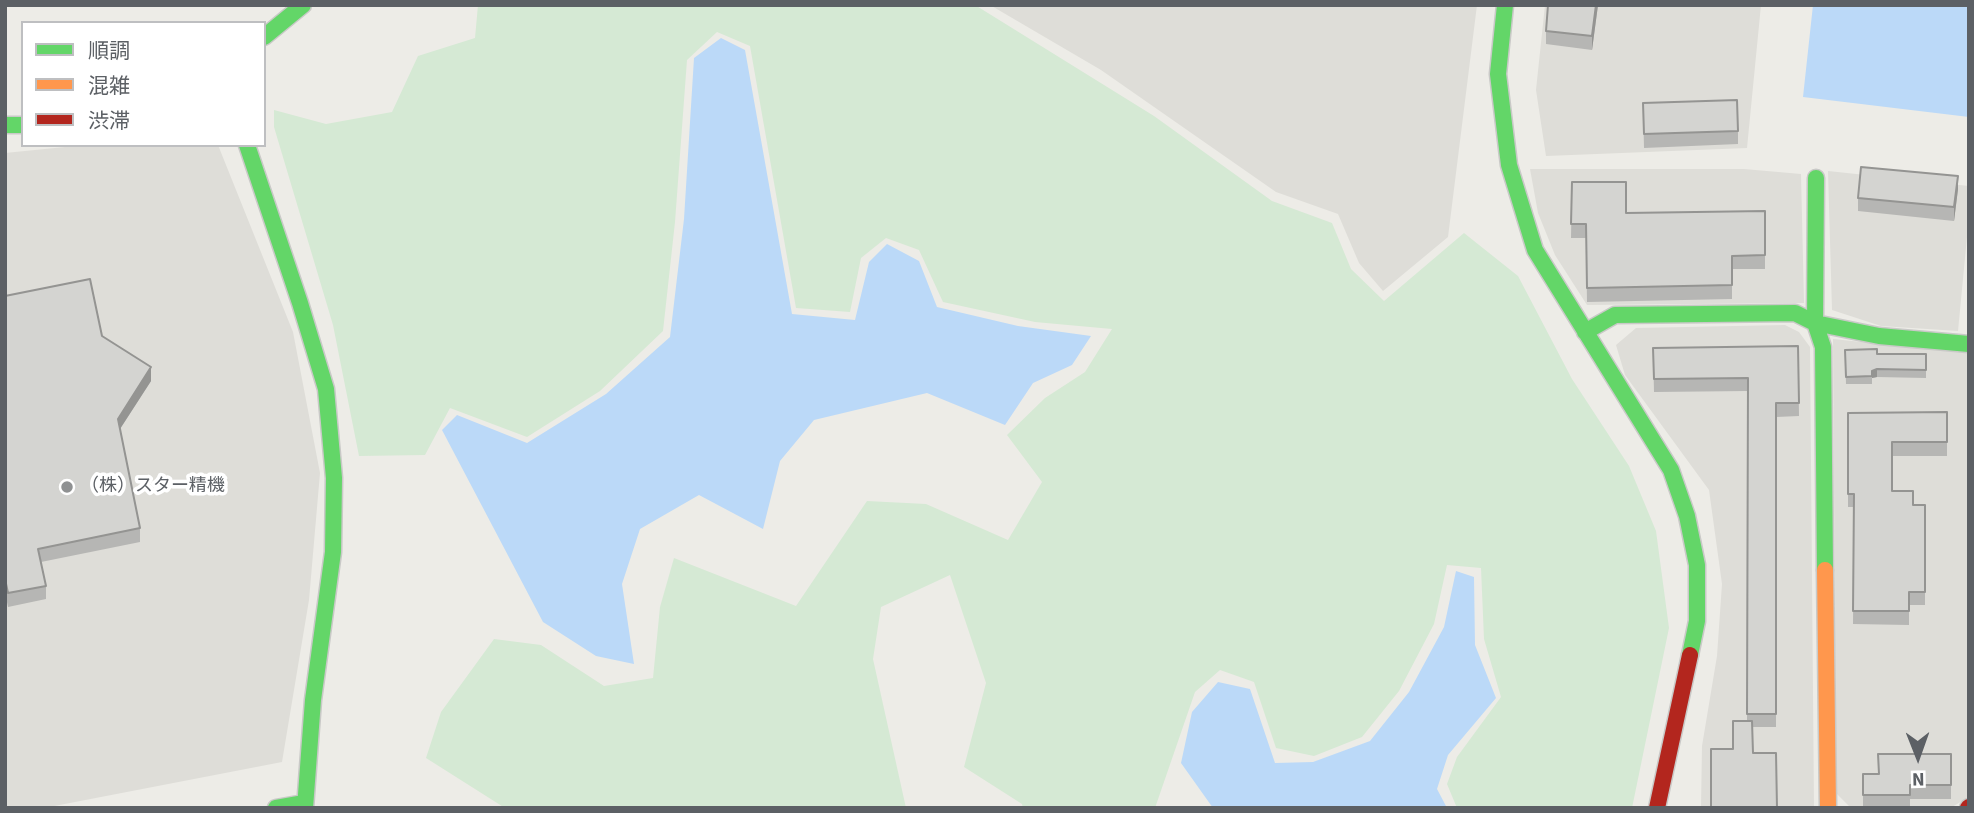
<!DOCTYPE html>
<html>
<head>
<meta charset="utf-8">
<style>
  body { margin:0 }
  #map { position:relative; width:1974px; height:813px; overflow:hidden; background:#edece7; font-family:"Source Sans 3","Noto Sans JP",sans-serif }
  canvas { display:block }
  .frame { position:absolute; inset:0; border:7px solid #5c6065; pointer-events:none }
  .legend { position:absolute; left:21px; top:21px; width:245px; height:126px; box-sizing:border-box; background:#fff; border:2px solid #bebfc1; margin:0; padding:9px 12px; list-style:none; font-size:21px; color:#5c6065 }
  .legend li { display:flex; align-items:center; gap:14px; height:35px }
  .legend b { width:35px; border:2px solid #bebfc1 }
  .north { position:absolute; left:1883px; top:722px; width:70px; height:70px; -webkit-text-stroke:5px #fff; paint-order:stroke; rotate:179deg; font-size:19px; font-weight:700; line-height:28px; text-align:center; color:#5c6065 }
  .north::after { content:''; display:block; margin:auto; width:24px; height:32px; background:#5c6065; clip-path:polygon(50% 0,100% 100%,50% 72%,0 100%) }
</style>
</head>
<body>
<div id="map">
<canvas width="1974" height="813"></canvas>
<div class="frame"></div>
<ul class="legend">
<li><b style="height:9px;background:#63d668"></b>順調</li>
<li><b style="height:9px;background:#ff974d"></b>混雑</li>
<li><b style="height:9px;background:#b3261e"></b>渋滞</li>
</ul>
<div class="north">N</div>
</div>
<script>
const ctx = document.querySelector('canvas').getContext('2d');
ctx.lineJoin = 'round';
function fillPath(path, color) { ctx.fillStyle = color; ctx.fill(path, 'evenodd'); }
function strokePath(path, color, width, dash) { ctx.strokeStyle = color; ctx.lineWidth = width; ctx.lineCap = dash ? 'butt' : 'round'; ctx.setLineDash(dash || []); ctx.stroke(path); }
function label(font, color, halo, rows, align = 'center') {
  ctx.font = font + ' "Source Sans 3","Noto Sans JP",sans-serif'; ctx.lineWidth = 7; ctx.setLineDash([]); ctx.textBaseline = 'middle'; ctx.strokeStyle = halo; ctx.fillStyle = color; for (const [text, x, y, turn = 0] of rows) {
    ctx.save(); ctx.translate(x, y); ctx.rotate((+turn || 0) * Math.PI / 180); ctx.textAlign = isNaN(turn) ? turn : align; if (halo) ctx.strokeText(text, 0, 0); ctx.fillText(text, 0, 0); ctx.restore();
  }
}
fillPath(new Path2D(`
  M990,5H1477L1448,237L1383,291L1359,263L1338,214L1276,192L1101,70Z
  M1545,5H1761L1747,148L1546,156L1536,90Z
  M85,145H218L293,332L320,473L309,600L282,762L44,808H5V153Z
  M1530,169H1744L1801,174L1804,303L1587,305L1555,255L1538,213Z
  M1828,171L1969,186V216L1958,331L1881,326L1832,310Z
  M1785,325L1799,332L1810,347L1814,808H1701L1702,746L1717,656L1722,584L1709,490L1625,375L1616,345L1636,328Z
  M1833,339L1969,353V797L1952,807H1850L1836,793Z`), '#deddd8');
fillPath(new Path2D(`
  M478,5H975L1154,116L1272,201L1332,223L1351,269L1384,301L1464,233L1518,276L1572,379L1629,466L1656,531L1669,628L1632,808H1457L1447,784L1457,757L1501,697L1484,639L1481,568L1447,565L1434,624L1399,691L1362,737L1314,756L1276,748L1254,682L1220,670L1195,692L1155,808H1023L1022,804L964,767L986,683L950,575L881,607L873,659L906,808H505L426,758L441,712L494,639L541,645L604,686L653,678L660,607L674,558L796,606L867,501L926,504L1008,540L1042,482L1007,435L1045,398L1085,372L1112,329L1035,322L943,302L919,250L886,238L861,258L850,312L796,308L750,46L717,32L687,60L675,222L663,331L600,391L527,437L450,408L425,455L359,456L333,325L274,127V110L326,124L392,112L418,56L475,38Z`), '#d5e9d4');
fillPath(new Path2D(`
  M1813,5H1969V117L1803,97Z
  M721,38L745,50L792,314L855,320L869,262L887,244L919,261L937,307L1018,326L1091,336L1072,365L1033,383L1005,425L927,393L814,420L780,461L763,529L699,495L640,529L622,584L634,664L596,656L543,622L442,430L457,415L527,443L606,394L670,337L684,219L694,58Z
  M1456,571L1474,577L1475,645L1496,698L1448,755L1437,789L1447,808H1213L1181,763L1192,712L1218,682L1250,689L1275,763L1313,762L1370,741L1409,692L1444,627Z`), '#bbd9f8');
const fast = new Path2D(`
  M1505,5L1498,74L1509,165L1535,250L1671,470L1687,516L1697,565V621L1690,655
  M264,37L303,5
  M5,125H23
  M247,145L300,303L326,389L334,478L333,552L313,700L305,808
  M1816,178L1815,323L1879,336L1969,344
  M1585,332L1615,315L1795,313L1815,323L1823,347L1825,570
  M276,808L304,803`);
const slow = new Path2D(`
  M1825,570L1828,808`);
const jam = new Path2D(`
  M1657,808L1690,655
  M1968,808L1969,807`);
strokePath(fast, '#c9c9c7', 19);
strokePath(slow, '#c9c9c7', 19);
strokePath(jam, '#c9c9c7', 19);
strokePath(fast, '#63d668', 16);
strokePath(slow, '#ff974d', 16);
strokePath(jam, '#b3261e', 16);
fillPath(new Path2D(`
  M1598,5L1592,50L1546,44V31Z
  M1643,103L1738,131V144L1644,148Z
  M1572,182L1626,213L1765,211V269H1732V299L1587,302L1586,238H1571Z
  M1958,189L1954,221L1858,211V198Z
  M5,296L102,336L151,381L120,429L140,528V542L41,562L46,586V599L8,607L5,592Z
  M1798,346L1799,416L1776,417V727H1753V753L1777,808L1733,749L1747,721L1748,391L1654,392L1653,348Z
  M1845,350L1877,354H1926V378L1877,377L1872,378V384H1846Z
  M1947,412V456H1892V491L1913,505H1925V605H1909V625L1853,624L1854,507H1848V413Z
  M1951,754V799H1910V808H1863V774H1878Z`), '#b6b6b4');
fillPath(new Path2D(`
  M1596,5H1598L1592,50V36Z
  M1958,176V189L1954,221V207Z
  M151,367V381L118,432V419Z
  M1877,369V377L1872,378V371Z`), '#949492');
const building = new Path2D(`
  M1548,5H1596L1592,36L1546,31Z
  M1737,100L1738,131L1644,134L1643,103Z
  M1861,167L1958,176L1954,207L1858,198Z
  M1572,182H1626V213L1765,211V255L1732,256V285L1587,288L1586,224H1571Z
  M90,279L102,336L151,367L118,419L140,528L38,549L46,586L8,593L5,579V296Z
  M1798,346L1799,403H1776V714H1747L1748,378L1654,379L1653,348Z
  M1877,349V354H1926V370L1877,369L1872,371V376L1846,377L1845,350Z
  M1947,412V442H1892V491H1913V505H1925V592H1909V611H1853L1854,494H1848V413Z
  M1733,721H1752L1753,753H1776L1777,808H1711V749H1733Z
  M1878,754H1951V785H1910V795H1863V774H1879Z`);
fillPath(building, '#d4d4d1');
strokePath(building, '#949492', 2);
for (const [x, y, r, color] of [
  [67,487,7,"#8f9192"]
]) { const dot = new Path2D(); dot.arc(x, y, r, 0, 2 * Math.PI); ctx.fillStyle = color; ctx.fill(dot); strokePath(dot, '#fff', 2.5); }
label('18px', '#5c6065', '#fff', [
  ["（株）スター精機",81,487]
], 'left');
</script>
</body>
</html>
